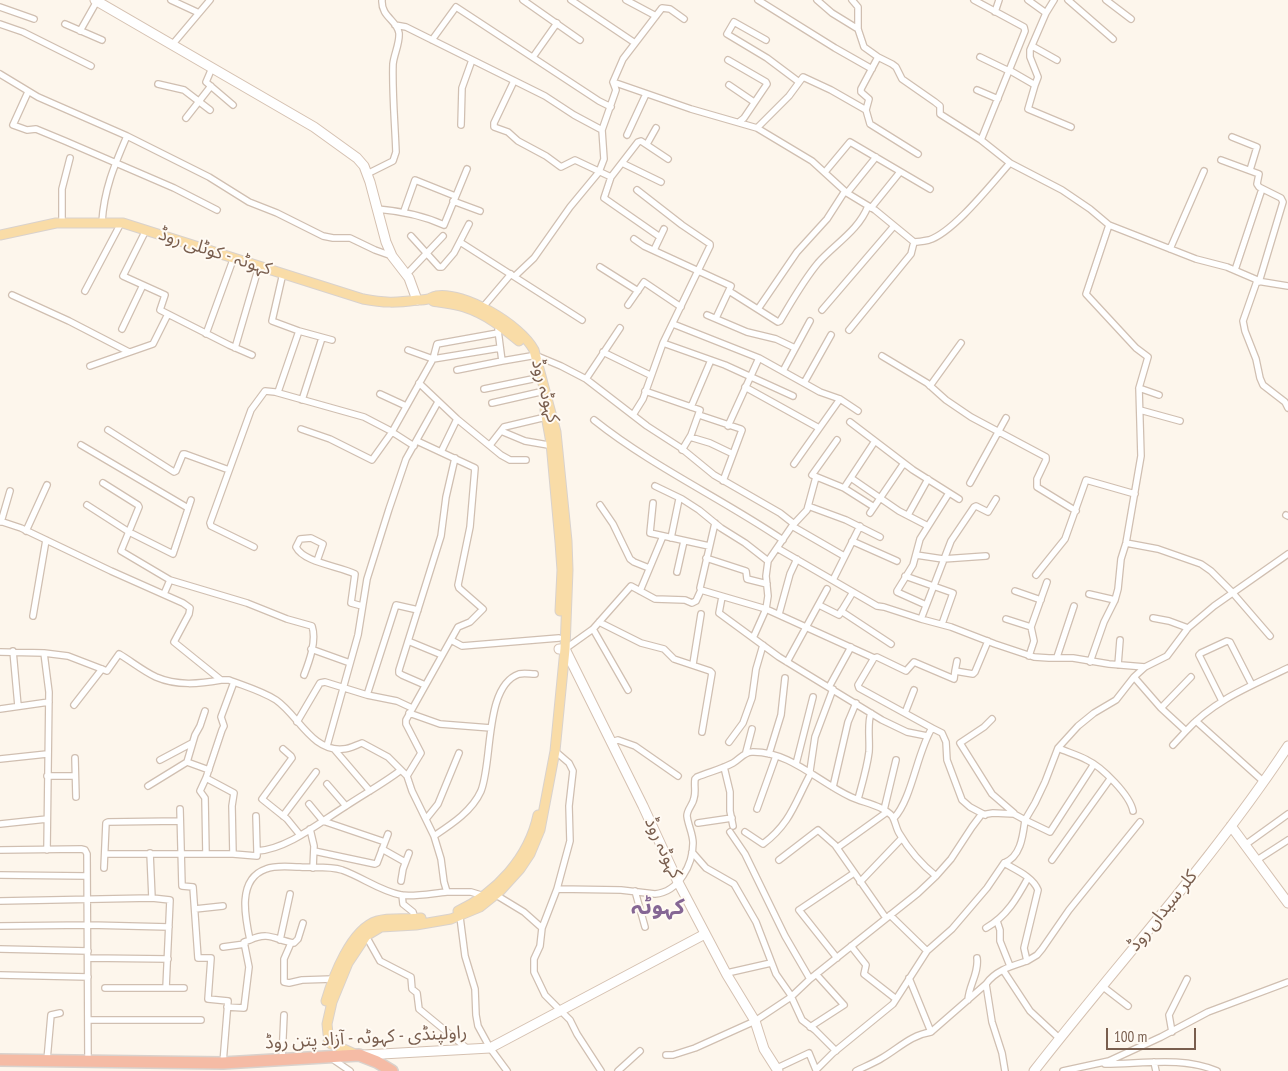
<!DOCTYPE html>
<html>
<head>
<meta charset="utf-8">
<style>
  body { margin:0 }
  #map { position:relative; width:1288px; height:1071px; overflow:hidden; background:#fdf6ec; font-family:"PT Sans Narrow",sans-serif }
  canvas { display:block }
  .scale { position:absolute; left:1106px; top:1028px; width:90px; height:22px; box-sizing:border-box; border:2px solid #795e4e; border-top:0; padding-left:6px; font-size:15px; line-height:18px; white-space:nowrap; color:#795e4e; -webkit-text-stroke:4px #fffaf3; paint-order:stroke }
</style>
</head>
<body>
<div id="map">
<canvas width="1288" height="1071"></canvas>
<div class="scale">100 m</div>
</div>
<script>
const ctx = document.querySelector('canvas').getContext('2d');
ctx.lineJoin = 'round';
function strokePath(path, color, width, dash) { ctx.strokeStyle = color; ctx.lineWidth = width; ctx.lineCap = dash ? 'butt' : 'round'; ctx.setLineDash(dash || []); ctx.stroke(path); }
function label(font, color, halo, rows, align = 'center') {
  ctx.font = font + ' "PT Sans Narrow","Noto Sans Arabic",sans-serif'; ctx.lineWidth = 4; ctx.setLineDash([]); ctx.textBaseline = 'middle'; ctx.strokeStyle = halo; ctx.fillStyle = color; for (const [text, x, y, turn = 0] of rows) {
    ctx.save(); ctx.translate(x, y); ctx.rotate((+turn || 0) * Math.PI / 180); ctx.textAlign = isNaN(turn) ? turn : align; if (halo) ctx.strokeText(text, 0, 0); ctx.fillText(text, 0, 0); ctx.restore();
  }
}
const street = new Path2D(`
  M171,0L199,13
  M523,0L580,40
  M571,0L635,43
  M626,0L656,16
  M758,0L835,48L872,69
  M817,0L832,13L858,29
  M852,0L858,7V29L864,47L878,57L892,64L896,67L902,79L935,102L940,106V114L981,140L1010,163
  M974,0L1024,27L1025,31L981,140
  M1028,0L1046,13
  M1068,0L1113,39
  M1106,0L1131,19
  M0,7L34,19
  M995,12L999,0
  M0,24L23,32L91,66
  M65,24L102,40
  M395,25L406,27L545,96L574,115L602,130
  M80,31L97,1
  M432,40L456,7L599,101L611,107
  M766,40L734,22L727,34L767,58L799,82
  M172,45L210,0
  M1032,46L1057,60
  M533,57L557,23
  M878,57L861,89V92L869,99L866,110L870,124L918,154
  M980,57L1009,71
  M728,60L766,82L767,84L744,118L739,122
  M212,68L206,82L233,105
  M1009,70L1035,85L1028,109L1071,127
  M0,74L38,97L127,136L209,177L249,202L277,213L323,236L333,238H350L375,250L392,256
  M514,81L494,123V127L508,132L518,141L546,156L561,167L575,160L611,177L638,142L641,141L668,159
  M613,82L691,109L757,128L812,161L847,193L875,210L914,242C919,242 924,241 929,240C954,232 992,183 1010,163L1062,190L1090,209L1109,225L1196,259L1227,267L1255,279L1257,281L1243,321L1245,331L1256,359L1260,378L1263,385L1285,402L1288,408
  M158,84L184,90L210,110
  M729,85L754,102
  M1035,85L1038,77L1030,57V50L1046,13L1054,0
  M977,90L998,99
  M28,92L13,125L27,130L36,129L65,141L174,188L217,210
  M186,118L211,86
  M461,125L462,88L472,60
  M757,128L789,96L803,77L831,90L866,110
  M627,135L646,94
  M1232,137L1257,147L1250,170
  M647,144L656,128
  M1221,160L1259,174L1257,184L1259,187L1281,198L1283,202L1259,282
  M622,163L661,182
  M825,172L850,142L930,189
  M367,174L393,161L396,152C395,124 392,91 393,64C394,54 400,43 399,33C397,20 381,17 382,0
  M611,177L604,198L660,237
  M847,193L876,157
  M453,201L480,211
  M871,208L900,172
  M377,209C401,211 422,215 444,225L467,169
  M404,211L415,180L455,196
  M102,222C104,190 114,166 127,136
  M62,223V189L70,158
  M146,230L123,276L165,295L160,310L229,345L252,355
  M411,236L439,267H442L454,253L469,224
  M634,239L644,246L731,286L716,318
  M460,242L582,320
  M1170,249L1204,171
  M654,250L664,229
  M600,267L638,291
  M1235,270L1262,189
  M283,273L272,321L299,331L332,340
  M407,274L443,236
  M515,276L534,258L570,207L599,172L604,159L602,130L616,90L613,82L623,59L662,8L670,9L684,19
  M1257,281L1288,286
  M85,291L121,223
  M729,291L778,322L780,321C792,301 803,281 818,263C835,244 859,230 868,206
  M12,295L69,321L129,352
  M628,305L644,282L681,307
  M483,307L511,274
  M758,309L797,252L827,219L845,191
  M822,310L894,226
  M707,315L747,332L776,339L795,348
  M673,324L759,358L820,392L840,399L858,411
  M122,329L143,285
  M498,330L502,361L531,356
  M849,330L911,254L914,242
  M206,334L234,257
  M663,343L725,365L793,396
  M235,348L259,266
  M408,350L433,359L437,344L498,333
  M603,352L650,375
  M537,356L561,366L586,379L647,426L681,448L714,475L780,513L794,524
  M882,356L927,383L946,400L971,417L1046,457V460L1037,479V487L1076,511
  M90,366L153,344L168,314
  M457,370L502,361
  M783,371L810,321
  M586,379L620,328
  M419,383L457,419L501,455L510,460H526
  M804,383L831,335
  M930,386L961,343
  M745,387L819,428
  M1139,388L1159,395
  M484,389L542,377
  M645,391L700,410L691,435L682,450
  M278,392L299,331
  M380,394L406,406
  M302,400L322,338
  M492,403L540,392
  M691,407L711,360
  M1140,410L1180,421
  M633,415L643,399L663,343L710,246V244L682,225L637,190
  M699,415L741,429L742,430L723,481
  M594,420C653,467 721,498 783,540
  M850,422L913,470L959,499
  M728,426L759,358
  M301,429L330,439L372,460L392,432L433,359L500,348
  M108,430L174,472L176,471L183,454H185L229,470
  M501,431L525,441L554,446
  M690,437L710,443L733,454
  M837,440L812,475L844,488L874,507
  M81,445L188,508
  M490,445L504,427L546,417
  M441,452L457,419
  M794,464L840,399
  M851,478L899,511L928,526
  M103,483L138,505L139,507L121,551L170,580L164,594
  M970,483L1006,418
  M655,486L682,499L699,510L721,528L745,543L768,561
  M844,488L875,441
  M653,503L650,533L709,546
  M87,505L129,532L173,554L191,500
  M600,505L613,524L630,559L634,562L649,568
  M808,506L846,520L880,537
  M870,513L904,463
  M908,515L928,479
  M1286,515L1288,516
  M0,521L21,528L111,571L183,603L190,608L189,614L174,642L221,680H229C244,686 262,691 276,700C298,715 312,752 343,749C350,749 356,745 362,743L388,757L407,776L412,791L434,836L441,859L444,882L447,892H471L484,896
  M1,522L10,491
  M715,523L700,588L701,590L766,609L874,658L877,657L906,671L914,662L954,679L955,671L973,674L975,672L988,641
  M792,526L844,556
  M26,531L47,485
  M671,538L679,499
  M852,541L897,561
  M1126,543L1158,549L1201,564L1211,571L1232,592L1270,636
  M254,547L211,526L210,523L251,410L265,391L275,392L364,417L389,430L414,446
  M777,548L877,606L884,607L921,619L951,627L995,644L1034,657L1049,658H1073L1109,664L1145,667
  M916,555L943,559L986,556
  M706,558L746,571L747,579L767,584
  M317,561L323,544L311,538L300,539L296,547C304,563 340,566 355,574L351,603L362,606
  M677,572L684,541
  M1036,575L1065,539L1086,480L1135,494
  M905,576L953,593L942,624
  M170,580L247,603L287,619L312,626C317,641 309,662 304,675
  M833,580L860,526
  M640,591L663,536
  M1015,591L1041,600
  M1089,594L1115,600
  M722,597L719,613L779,657L882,720L907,732L927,736
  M819,605L839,615L853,592
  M926,605L897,592V591L913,565L920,539L949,493
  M841,611L891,644
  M779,614L790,574L797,559
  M33,616L46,540
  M1153,618L1169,621L1188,628
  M921,619L951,541L974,507L976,506L988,512L996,499
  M1006,619L1031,627L1047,582
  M599,622L641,643L664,649L674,659L710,671L712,673L702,732
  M593,629L628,690
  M753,638L766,609L768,596L766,576L768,561L792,526L807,510L816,477
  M451,640L462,646L559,638
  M408,641L442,655
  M311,649L350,663
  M565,649L593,629L631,586L655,599L685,600L692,603L696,601L701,590
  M13,651L18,706
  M0,652L44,653L68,656L107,671L119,654C131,661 143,671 156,677C177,686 199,684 221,680
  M44,653L49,692L47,850
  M1029,656L1034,641L1031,627
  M1057,657L1074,606
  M874,658L858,685L859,688L932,728
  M787,662L827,589
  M1090,662L1104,622L1115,600L1118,589L1121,559L1126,543L1141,456L1139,388L1148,357L1136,348L1086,294L1109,225
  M693,664L701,614
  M1118,665L1120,640
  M955,671L957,661
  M1134,677L1161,708L1186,731C1214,700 1251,686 1288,668
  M425,685L402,675L399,673V670L441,536L446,497L455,458
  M829,687L851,647
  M367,695L396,605L418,610
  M1222,701L1199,655L1201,653L1227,641L1230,642L1252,685
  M74,705L102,669
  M1161,708L1191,677
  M0,709L49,702
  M409,713L440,724L491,728
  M905,713L914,690
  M992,719L984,727L960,743L992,794L1014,813
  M1196,721L1264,782
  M297,722L320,683L325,682L367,695L397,701L412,708
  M611,742L618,740L635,746L678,776
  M729,742L743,723L752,698L756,669L763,645
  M1173,745L1186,731
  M327,746L358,635L367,579L389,509L406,459L438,402
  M1058,748C1067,752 1078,755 1087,760C1102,767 1130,795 1133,811
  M283,749L291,756L292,758L262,799L287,819L300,835
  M334,749L370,791
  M746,752L752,729
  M769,754L781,715L785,678
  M75,758L76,797
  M0,759L47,754
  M160,760L192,743
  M187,762L195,735L200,726L205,711
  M796,764L813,697
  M724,767L730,792V811L733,826
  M810,771L815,737L833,689
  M47,776H75
  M407,776L421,753L406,724V720L458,627L470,622L483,609L459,588L458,585L470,527L475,468L417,441
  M206,778L234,793L232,806L233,854
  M327,784L346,806
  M148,786L187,762L209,770
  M833,787L848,722L856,703
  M858,799C862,784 867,768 869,752C870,740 867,723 871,713
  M309,804L323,821L385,842
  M180,809L182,886L193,887L198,958H211L208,999L228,1001L223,1063
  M757,809L776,756
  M884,810L896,760
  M256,816L257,851
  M283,816L316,772
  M894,818C912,799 917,752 932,728L942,733L946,742L947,760L962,800L970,807L985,815
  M426,819L438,804L459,753
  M698,823L732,818
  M0,824L47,819
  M310,829L314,846L313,868
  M730,832L745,854L785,936L810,979
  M745,832L763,844C791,823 795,802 811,773
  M434,836C452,824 472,811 481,791C493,761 484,686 519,674C524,673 530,674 535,674
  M1245,845L1288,814
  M837,848L887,812
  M382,849L405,862
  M0,850L81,849L85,850L87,854L88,1060
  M314,851L375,864L377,863L388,834
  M692,852L706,868L734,884L756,922L776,974L790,994L802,1020L815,1030L836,1051
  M150,853L152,898L170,900L166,988
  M105,854H233L257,856V851C288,849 320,822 346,806C364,794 384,783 401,770
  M206,854L205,798L200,791L206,778L222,730L224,726L221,717L234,682
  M779,860L818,830L835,845L886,918
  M1052,860L1110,779
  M1257,860L1288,840
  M104,868L106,823L108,822L180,821
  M0,875L86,876
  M401,881L403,869L409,853
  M860,882L902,838
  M557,889L621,890L655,894C679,892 693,864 693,843C693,834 688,825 687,816C687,809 693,805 694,798C696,792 694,786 695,779L697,777C709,772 722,769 733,763C740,759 744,752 752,752C790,751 818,782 851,797C864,803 882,805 892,816C895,820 896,828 899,833C909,850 921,864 936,876
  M635,891L645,927
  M402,895L403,904L413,912L415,919
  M496,895L524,912L542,928L557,889L570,841L569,806L573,771L569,763L555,751
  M0,901L152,898
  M195,909L223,906
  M890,915L927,951
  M460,917L465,956L475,989L476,1015L478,1026L490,1048L507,1071
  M997,921L1000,930V941L1010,966
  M0,926L89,925L169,927
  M542,928L540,946L534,959V972L545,995L570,1020L577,1034L601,1071
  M986,928C1007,916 1017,898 1028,878
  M366,936L380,961L411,977L412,989L417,993L419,1009L469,1050
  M250,940C269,931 275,940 294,943L298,939L303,923
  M280,940L290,894
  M291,943L284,959V982L289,983L302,980L333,979
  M851,946L866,965L864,974L896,999
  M223,947L245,944
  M0,949L88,951
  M88,958L168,959
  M837,958L799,910L854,873
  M1027,961L1037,955L1042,949L1069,910L1140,822
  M1003,970L1030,1011L1059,1038
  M727,973L771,963
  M0,975L88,977
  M909,978L931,1032
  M1102,986L1128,1006
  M105,988H184
  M968,1000C969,985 979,973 977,958
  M227,1007L244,1008L249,967L244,942L250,940C245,917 237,879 266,869C276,865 289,867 300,867C313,868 329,866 342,870C362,877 380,891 401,895C414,897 434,893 447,892
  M88,1020H201
  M810,1027L844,1005L816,974
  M1172,1032L1169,1015L1187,979
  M666,1055H673L695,1048L755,1021L791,997L810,979L918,893L936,876L951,859L972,827L981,815L993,813L1014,814L1025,820L1035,803L1045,782L1058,748L1078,726L1094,713L1116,700L1134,677L1145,667L1167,656L1188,628L1214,606L1288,554
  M331,1058L350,1071
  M282,1059L284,1015
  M47,1060L51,1015L60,1013
  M1154,1062L1156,1071
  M1105,1064C1142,1064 1182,1056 1217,1071
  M777,1068L809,1053L816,1070L833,1053L893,1004L927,951L952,929L987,888L1004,863
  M618,1071L640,1051
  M856,1071C864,1067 874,1063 882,1058C899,1048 911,1035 931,1032L986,984
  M1005,1071L1002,1053L992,1022L986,984C996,970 1012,966 1027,961L1024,948L1038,890C1033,877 1016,870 1004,863C1021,857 1023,835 1025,820L1050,832L1094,764
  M1063,1071L1109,1061L1161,1037L1208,1012L1288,982`);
const secondary = new Path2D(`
  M95,0L314,127L357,158L364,166L370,182L386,242L392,256L409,278L417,300
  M559,649H565L643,806L678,882L727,975L755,1021L764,1049L778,1071
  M1231,826L1288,903
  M364,1055L490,1048L705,934
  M1034,1071C1118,963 1212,861 1288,746`);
const primary = new Path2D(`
  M0,235L56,223H123L363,299C384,303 396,303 417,300C421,300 425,300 428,299C429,299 435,296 436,296C464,291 521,325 534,350L556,432L567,541L568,570L565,649L555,751L540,830L530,854L520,869L500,891L480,907L451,919L416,925L381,927L366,936L348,963L332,1002L327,1024L328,1034L331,1044
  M433,301C443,303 454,304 464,307C486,314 502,327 519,341
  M545,410L551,443L560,542L562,570L560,611
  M458,911C496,893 529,858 538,815
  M326,1001C333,977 351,929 377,921C391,917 407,920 421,918
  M328,1042L355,1054`);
const highway = new Path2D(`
  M0,1060L223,1063L359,1055L377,1062L392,1071`);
strokePath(street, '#d0bfb1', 8);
strokePath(secondary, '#d5c1b1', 11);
strokePath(primary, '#d9d2cd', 11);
strokePath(highway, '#d9d2cd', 14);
strokePath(street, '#fff', 5.5);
strokePath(secondary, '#fff', 9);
strokePath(primary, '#f9dca7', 9);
strokePath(highway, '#f5bba5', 11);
label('18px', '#795e4e', '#fffaf3', [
  ["کہوٹہ - کوٹلی روڈ",215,252,18],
  ["کہوٹہ روڈ",545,391,75],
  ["کہوٹہ روڈ",663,848,65],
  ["کلر سیداں روڈ",1163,911,-51],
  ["راولپنڈی - کہوٹہ - آزاد پتن روڈ",366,1038,-3]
]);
label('bold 22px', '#856694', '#fffaf3', [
  ["کہوٹہ",658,908]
]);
</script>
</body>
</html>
